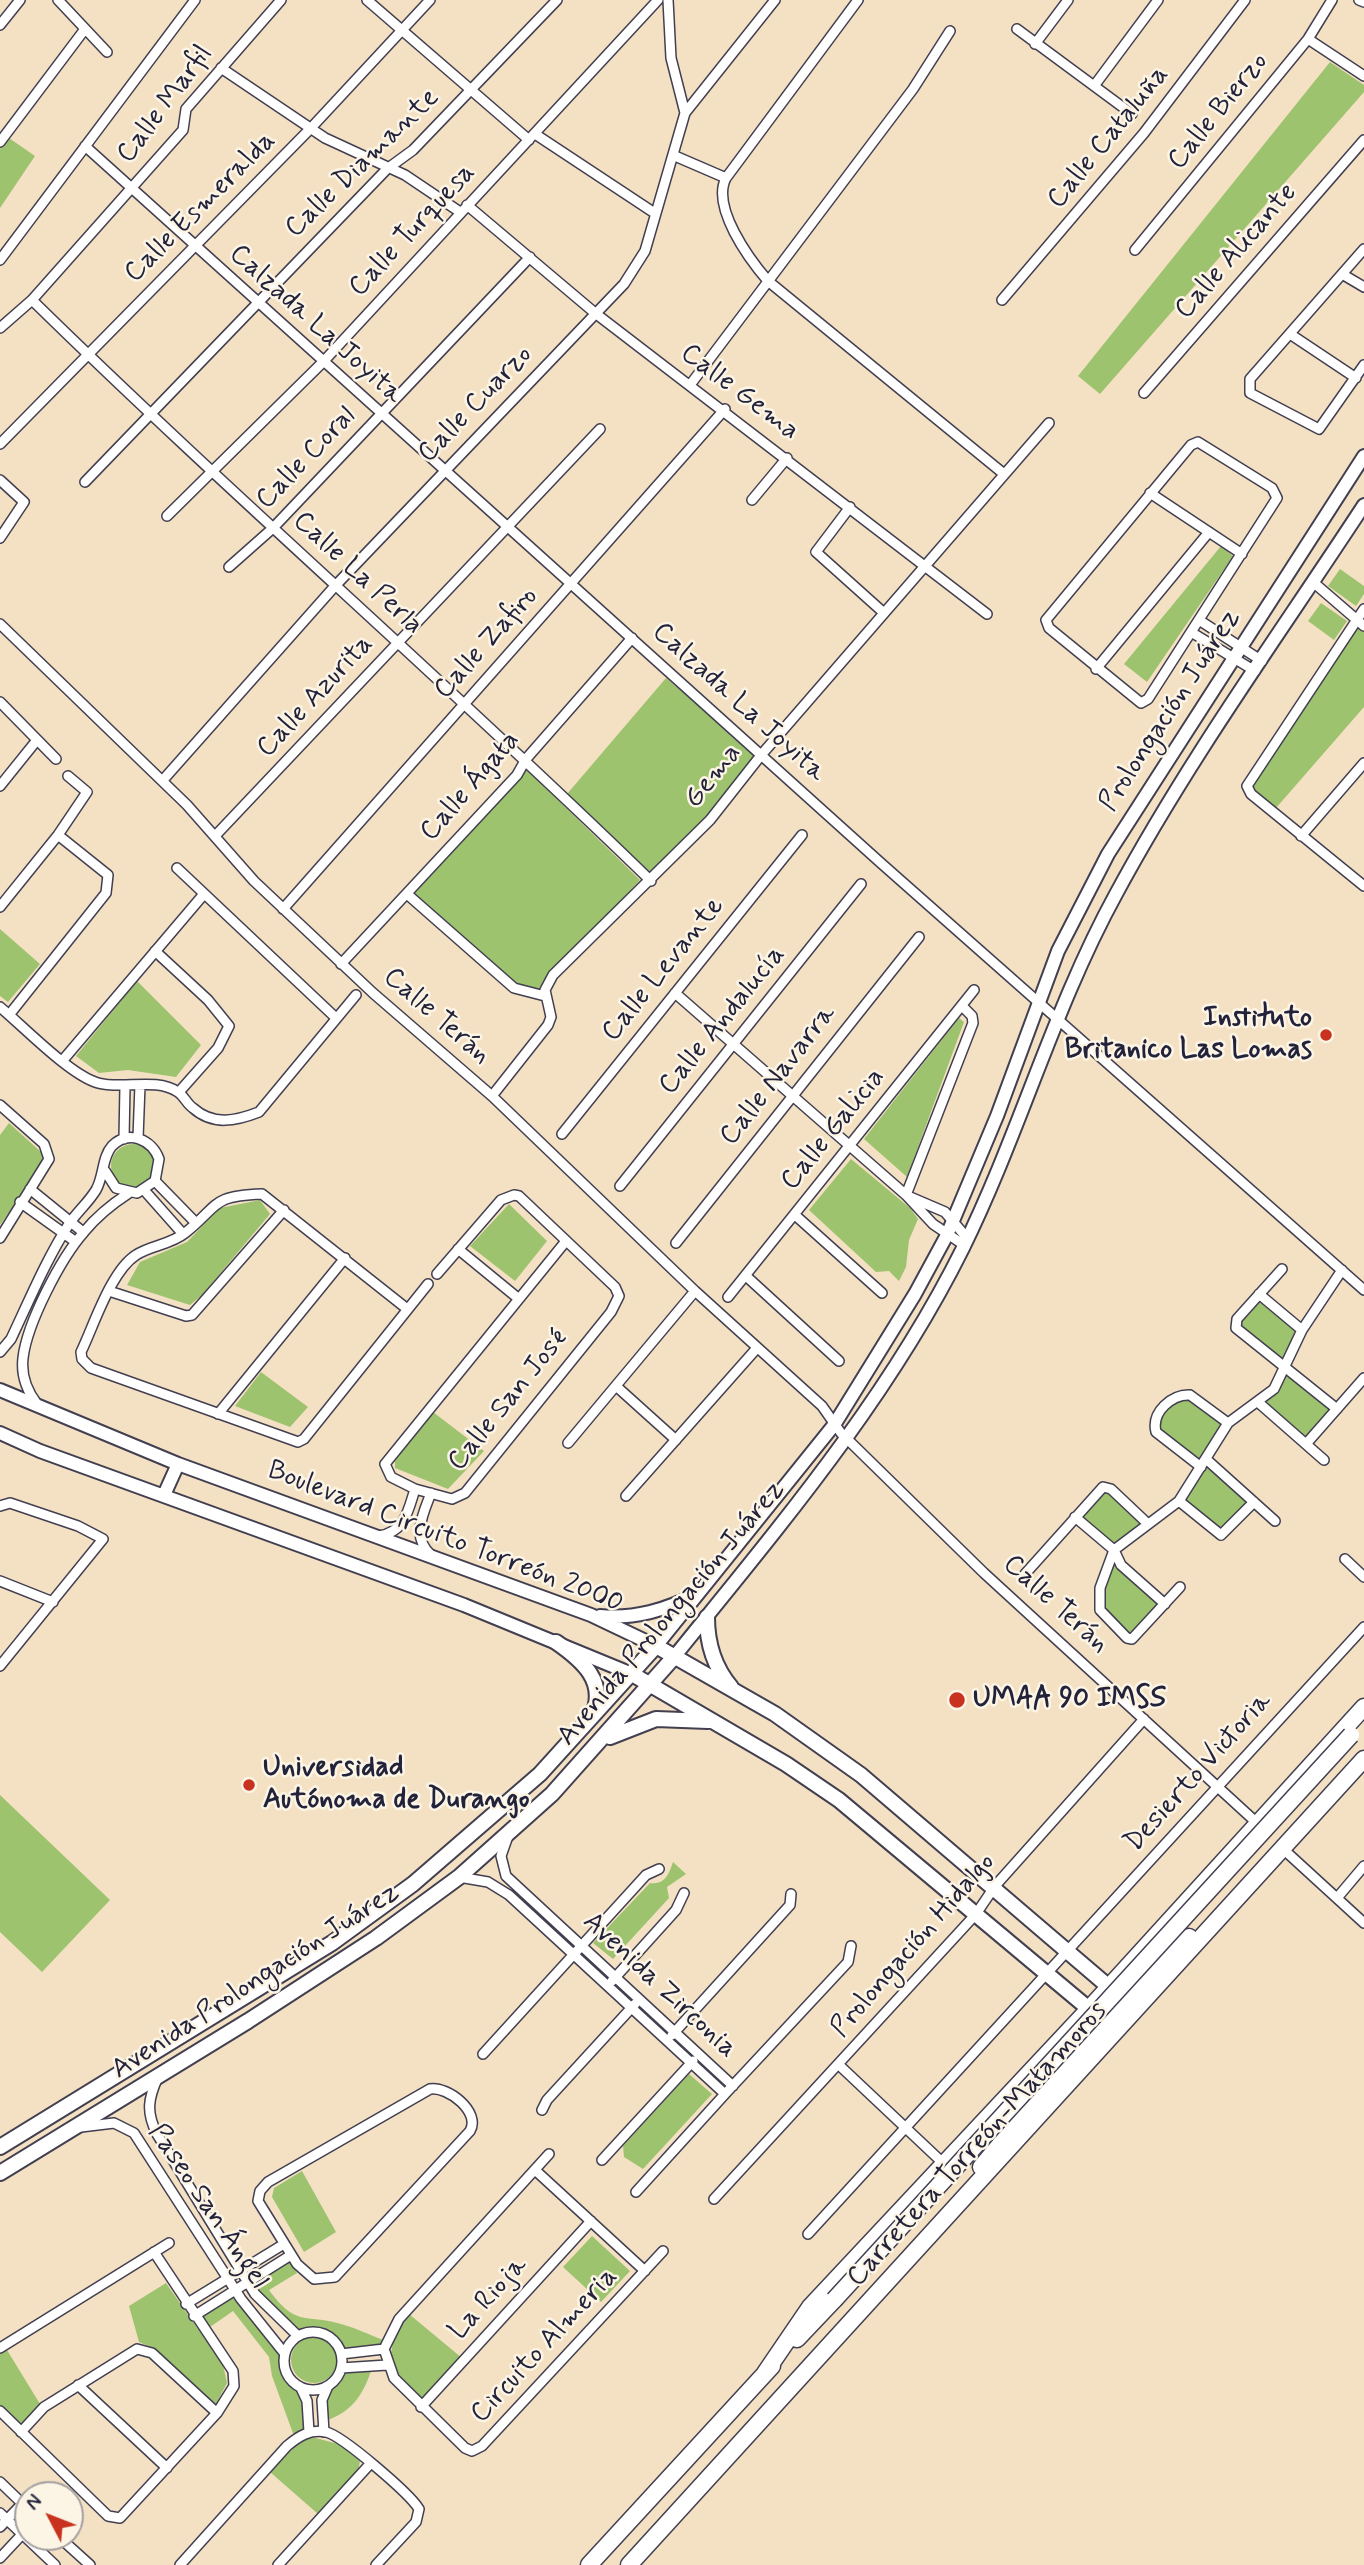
<!DOCTYPE html>
<html>
<head>
<meta charset="utf-8">
<style>
  body { margin:0 }
  #map { position:relative; width:1364px; height:2565px; overflow:hidden; background:#f4e1c4; font-family:Mynerve,sans-serif }
  canvas { display:block }
  .north { position:absolute; left:14px; top:2481px; width:70px; height:70px; box-sizing:border-box; background:#fcf5e5; border:2px solid #a5a1a1; border-radius:50%; rotate:312deg; font-size:19px; font-weight:700; line-height:28px; text-align:center; color:#22223b }
  .north::after { content:''; display:block; margin:auto; width:24px; height:32px; background:#c8321e; clip-path:polygon(50% 0,100% 100%,50% 72%,0 100%) }
</style>
</head>
<body>
<div id="map">
<canvas width="1364" height="2565"></canvas>
<div class="north">N</div>
</div>
<script>
const ctx = document.querySelector('canvas').getContext('2d');
ctx.lineJoin = 'round';
function fillPath(path, color) { ctx.fillStyle = color; ctx.fill(path, 'evenodd'); }
function strokePath(path, color, width, dash) { ctx.strokeStyle = color; ctx.lineWidth = width; ctx.lineCap = dash ? 'butt' : 'round'; ctx.setLineDash(dash || []); ctx.stroke(path); }
function label(font, color, halo, rows, align = 'center') {
  ctx.font = font + ' Mynerve,sans-serif'; ctx.lineWidth = 5; ctx.setLineDash([]); ctx.textBaseline = 'middle'; ctx.strokeStyle = halo; ctx.fillStyle = color; for (const [text, x, y, turn = 0] of rows) {
    ctx.save(); ctx.translate(x, y); ctx.rotate((+turn || 0) * Math.PI / 180); ctx.textAlign = isNaN(turn) ? turn : align; if (halo) ctx.strokeText(text, 0, 0); ctx.fillText(text, 0, 0); ctx.restore();
  }
}
fillPath(new Path2D(`
  M1330,62L1364,85V92L1100,394L1078,376Z
  M9,138L35,156L0,208V149Z
  M1221,546L1233,556L1147,682L1124,664Z
  M1340,569L1364,586V594L1356,606L1328,586Z
  M1321,603L1347,621L1334,640L1308,621Z
  M1358,627L1364,632V707L1276,808L1252,789L1253,778Z
  M666,678L756,755L707,819L651,875L567,794Z
  M526,769L640,880L538,989H524L511,982L412,894Z
  M0,929L40,964L8,1002L0,996Z
  M137,981L201,1045L176,1077L128,1070L99,1073L76,1056Z
  M959,1018L964,1022L907,1177L864,1139Z
  M9,1123L41,1152L43,1163L0,1225V1135Z
  M111 1166a22 22 0 1 1 44 0a22 22 0 1 1-44 0Z
  M851,1159L910,1208L918,1219L909,1240L906,1267L899,1281L889,1271L876,1272L809,1210Z
  M260,1200L270,1214L202,1295L190,1305L127,1285L140,1262L187,1242L220,1208Z
  M509,1204L547,1241L515,1281L470,1246Z
  M1258,1297L1300,1331L1284,1364L1238,1328V1320Z
  M1286,1370L1334,1409L1305,1442L1262,1403Z
  M261,1372L308,1407L290,1427L235,1406Z
  M1190,1397L1226,1423L1201,1464L1158,1432C1162,1408 1168,1405 1190,1397Z
  M433,1412L484,1451L448,1489L395,1468V1461Z
  M1207,1463L1251,1503L1221,1533L1182,1501Z
  M1106,1489L1145,1523L1113,1548L1078,1517Z
  M1114,1559L1162,1604L1128,1637L1101,1605L1102,1588Z
  M0,1795L110,1900L42,1972L0,1932Z
  M673,1862L686,1874L667,1887L669,1898L613,1959L593,1943L650,1883C665,1885 669,1874 673,1862Z
  M689,2074L712,2094L643,2169L624,2157L623,2146Z
  M302,2171L336,2232L304,2252L272,2197L274,2188Z
  M592,2236L630,2271L601,2302L563,2267Z
  M290,2259L297,2273L269,2290C297,2328 304,2313 341,2324C356,2328 370,2335 383,2340L382,2347L344,2348C324,2324 316,2337 294,2329C276,2322 262,2297 251,2283Z
  M166,2283L223,2365L227,2383L216,2404L155,2349L139,2342L129,2306Z
  M234,2294L282,2354L283,2373L304,2397L306,2430L294,2436L272,2376L269,2357L233,2311L210,2327L201,2316Z
  M409,2314L462,2358L420,2401C389,2367 380,2354 409,2314Z
  M291 2360a23 23 0 1 1 46 0a23 23 0 1 1-46 0Z
  M7,2350L40,2404L20,2426L0,2405V2354Z
  M372,2368C364,2393 354,2410 328,2420L326,2394L336,2385L345,2370Z
  M312,2437L342,2445L360,2461L358,2472L318,2514L270,2472L295,2446Z`), '#9ec36e');
const minor = new Path2D(`
  M58,0L107,52
  M367,0L529,140
  M858,0L726,178C711,207 749,259 768,281L1004,474
  M1359,0L1364,2
  M0,25L20,0
  M1017,29L1132,114
  M1308,39L1364,76
  M1035,44L1068,0
  M221,68L325,138L405,175L460,212
  M1094,86L1158,0
  M685,113L775,0
  M535,134L653,212
  M0,142L85,29
  M85,146L882,864L1364,1290
  M675,156L726,178
  M467,205L595,313L987,614
  M1364,249L1250,379V393L1319,429L1364,365
  M1135,250L1308,39L1332,0
  M0,260L195,0
  M1342,274L1364,287
  M32,300C234,498 448,683 651,881
  M1002,300L1144,133L1245,0
  M0,328L32,300L183,130L186,109L281,0
  M1290,334L1356,378
  M690,385L913,89L950,31
  M1144,393L1364,140
  M1198,442L1272,488L1277,498L1148,699L1141,703L1049,628L1046,620L1191,445Z
  M0,444L311,128L430,0
  M0,480L24,502L0,538
  M85,482L387,169L413,150L557,0
  M1150,493L1242,554
  M752,500L787,458
  M850,507L816,552L884,613
  M167,516L323,362L658,0
  M229,567L273,528L530,257
  M1313,582L1364,626
  M1364,609L1247,786L1251,794L1364,886
  M1199,620L1262,661
  M0,624L187,805L254,881L373,993L492,1096L695,1291L822,1406L841,1433L984,1573L1257,1823
  M1191,632L1255,671
  M1096,669L1209,532
  M0,702L56,759
  M163,780L335,586L624,284L645,251L685,113L671,58L668,0
  M0,786L37,740
  M215,836L600,429
  M1301,836L1364,763
  M177,868L336,1018
  M407,894L514,988L545,996
  M0,907L58,835L87,792L68,776
  M283,909L725,409
  M155,951L208,1000L229,1026L218,1048L179,1092
  M341,964L517,775L526,759L632,638
  M675,993L906,1195L933,1224L964,1245
  M0,1007C24,1027 70,1075 98,1083C123,1090 155,1077 178,1092C184,1096 187,1104 193,1108C213,1126 236,1121 259,1112L356,995
  M9,1015L106,893L108,875L58,835
  M63,1060L204,894
  M492,1096L548,1025L551,1017L545,990L553,975L710,820L762,754L1049,423
  M0,1105L44,1144L49,1159L0,1238
  M562,1134L802,835
  M138,1138L140,1085
  M124,1139L125,1086
  M155,1181L196,1223
  M620,1186L861,884
  M30,1189L83,1232
  M144,1190L183,1234
  M906,1195L973,1023L972,1016L962,1006
  M910,1197L945,1212L967,1238
  M20,1202L76,1242
  M795,1215L882,1293
  M676,1243L919,937
  M458,1249L519,1299
  M1282,1269L1237,1319L1236,1328L1337,1409
  M437,1274L501,1200L514,1195L519,1196L615,1287L619,1296L611,1312L465,1493L452,1499L415,1489L391,1477L385,1464L566,1241
  M746,1276L839,1361
  M109,1291L186,1316L192,1315L284,1210
  M1259,1294L1302,1330
  M728,1297L974,990
  M406,1308L262,1194C210,1196 220,1205 185,1233C170,1245 151,1245 136,1255C111,1271 94,1325 81,1352L82,1359L91,1368L298,1442L304,1439L428,1284
  M0,1352L11,1339C29,1301 46,1260 69,1224C77,1212 88,1203 96,1190C104,1176 102,1157 112,1146C129,1129 152,1140 159,1159L155,1181L137,1193L116,1188L105,1171
  M616,1386L676,1440
  M1259,1403L1324,1460
  M37,1404C27,1391 21,1375 23,1358C27,1323 61,1258 84,1232C97,1216 112,1204 129,1193
  M218,1414L345,1258
  M568,1443L695,1291
  M1306,1444L1364,1378
  M1206,1459L1275,1521
  M1201,1467L1156,1432C1151,1412 1172,1394 1190,1395L1228,1423
  M431,1493C423,1514 411,1537 431,1555
  M626,1496L757,1348
  M1179,1501L1221,1535L1254,1502
  M0,1506L10,1503L78,1526L103,1539L0,1666
  M1075,1517L1114,1550L1121,1565L1165,1604
  M379,1536C405,1532 408,1511 415,1489
  M1345,1559L1364,1577
  M1025,1574L1103,1487L1111,1489L1147,1523
  M0,1581L53,1602
  M1180,1587L1132,1639L1127,1638L1100,1610V1588L1114,1550L1179,1501L1228,1423L1274,1389L1302,1330L1342,1270
  M508,1836L501,1856L506,1876L733,2086
  M1282,1848L1364,1923
  M459,1877L488,1882L509,1895L725,2094L848,1962L851,1946
  M1337,1898L1364,1866
  M612,1981L676,1910L684,1893
  M672,2035L790,1905L791,1894
  M483,2054L646,1875L659,1869
  M839,2065L944,2164
  M158,2077C148,2099 146,2112 157,2134L255,2294L298,2336
  M430,2089C448,2086 481,2112 470,2131L335,2277L314,2279L297,2264L258,2201L260,2191L268,2182Z
  M542,2110L547,2100L635,2004
  M81,2127L114,2123L134,2133L241,2299L285,2354
  M549,2154L399,2319L384,2349L394,2378L465,2448L472,2451L482,2446L663,2251
  M602,2160L693,2061
  M535,2170L645,2271
  M636,2192L725,2094
  M714,2199L976,1914L995,1886L1144,1719
  M808,2234L1364,1627
  M186,2304L284,2244
  M194,2316L291,2255
  M284 2361a29 29 0 1 1 58 0a29 29 0 1 1-58 0Z
  M0,2348L169,2243
  M341,2354L384,2349
  M341,2368L387,2365
  M78,2385L167,2468
  M301,2388L307,2401L309,2432
  M421,2407L591,2221
  M0,2411L108,2516L120,2518L217,2413L234,2386L233,2371L154,2252
  M21,2432L44,2407L137,2349L152,2353L217,2413
  M324,2432L322,2400L328,2386
  M0,2482L28,2509
  M0,2513L55,2565
  M0,2527L22,2504
  M59,2537L90,2565
  M0,2558L28,2528
  M180,2565L287,2446C299,2436 310,2429 326,2432C343,2436 410,2494 419,2509L416,2522L376,2565
  M278,2565L370,2464`);
const tertiary = new Path2D(`
  M656,1646L834,1425L915,1294L947,1235L997,1116L1058,951L1108,854L1364,456
  M674,1657C779,1527 888,1399 963,1248C1020,1132 1054,1007 1116,894C1188,760 1281,632 1364,505`);
const secondary = new Path2D(`
  M0,1390L178,1464L591,1615L656,1646
  M0,1433L40,1451L464,1605L632,1674
  M164,1495L178,1464
  M600,1616C636,1619 665,1610 697,1594`);
const primary = new Path2D(`
  M707,1617C707,1643 714,1667 731,1687
  M556,1642C582,1660 608,1682 592,1716
  M632,1674L786,1764L839,1800L1089,2009
  M610,1737L656,1719L708,1721
  M0,2147L332,1943L413,1884L540,1774L656,1646L775,1714L861,1775L1109,1987
  M0,2173L248,2021L376,1938L459,1877L552,1794L674,1657`);
const trunk = new Path2D(`
  M981,2167L1021,2119L1189,1937
  M797,2339L834,2300
  M765,2373L810,2307L1089,2009L1364,1707
  M589,2565L772,2366
  M629,2565L1364,1759`);
strokePath(minor, '#423f50', 12);
strokePath(tertiary, '#423f50', 16);
strokePath(secondary, '#423f50', 16);
strokePath(primary, '#423f50', 18);
strokePath(trunk, '#423f50', 19);
strokePath(minor, '#fff', 9);
strokePath(tertiary, '#fff', 12);
strokePath(secondary, '#fff', 12);
strokePath(primary, '#fff', 14);
strokePath(trunk, '#fff', 16);
const trunkBridge = new Path2D(`
  M834,2300L1351,1735`);
strokePath(trunkBridge, '#423f50', 19, []);
strokePath(trunkBridge, '#fff', 16);
for (const [x, y, r, color] of [
  [1326,1035,7,"#c8321e"],
  [957,1700,9,"#c8321e"],
  [249,1785,7,"#c8321e"]
]) { const dot = new Path2D(); dot.arc(x, y, r, 0, 2 * Math.PI); ctx.fillStyle = color; ctx.fill(dot); strokePath(dot, '#fcf5e5', 2.5); }
label('28px', '#22223b', '#fcf5e5', [
  ["Calle Marfil",166,105,-53],
  ["Calle Bierzo",1219,112,-51],
  ["Calle Cataluña",1109,138,-51],
  ["Calle Diamante",363,164,-44],
  ["Calle Esmeralda",201,208,-45],
  ["Calle Turquesa",413,231,-47],
  ["Calle Alicante",1237,252,-49],
  ["Calzada La Joyita",315,325,42],
  ["Calle Gema",739,393,37],
  ["Calle Cuarzo",476,405,-46],
  ["Calle Coral",307,459,-46],
  ["Calle La Perla",357,574,43],
  ["Calle Zafiro",487,644,-48],
  ["Calle Azurita",316,697,-47],
  ["Calzada La Joyita",738,703,42],
  ["Prolongación Juárez",1171,711,-57],
  ["Gema",714,777,-51],
  ["Calle Ágata",471,787,-49],
  ["Calle Levante",664,970,-51],
  ["Calle Terán",436,1017,41],
  ["Calle Andalucía",723,1021,-51],
  ["Calle Navarra",779,1076,-52],
  ["Calle Galicia",834,1130,-51],
  ["Calle San José",509,1401,-51],
  ["Boulevard Circuito Torreón 2000",445,1538,21],
  ["Calle Terán",1055,1605,42],
  ["Avenida Prolongación Juárez",672,1614,-50],
  ["Desierto Victoria",1199,1773,-48],
  ["Prolongación Hidalgo",914,1946,-49],
  ["Avenida Prolongación Juárez",256,1982,-33],
  ["Avenida Zirconia",659,1986,43],
  ["Carretera Torreón-Matamoros",978,2145,-48],
  ["Paseo San Ángel",207,2207,56],
  ["La Rioja",489,2299,-48],
  ["Circuito Almeria",545,2346,-47]
]);
label('bold 28px', '#22223b', '#fcf5e5', [
  ["Instituto",1312,1019,"right"],
  ["Britanico Las Lomas",1312,1051,"right"],
  ["UMAA 90 IMSS",973,1700],
  ["Universidad",263,1769],
  ["Autónoma de Durango",263,1801]
], 'left');
</script>
</body>
</html>
